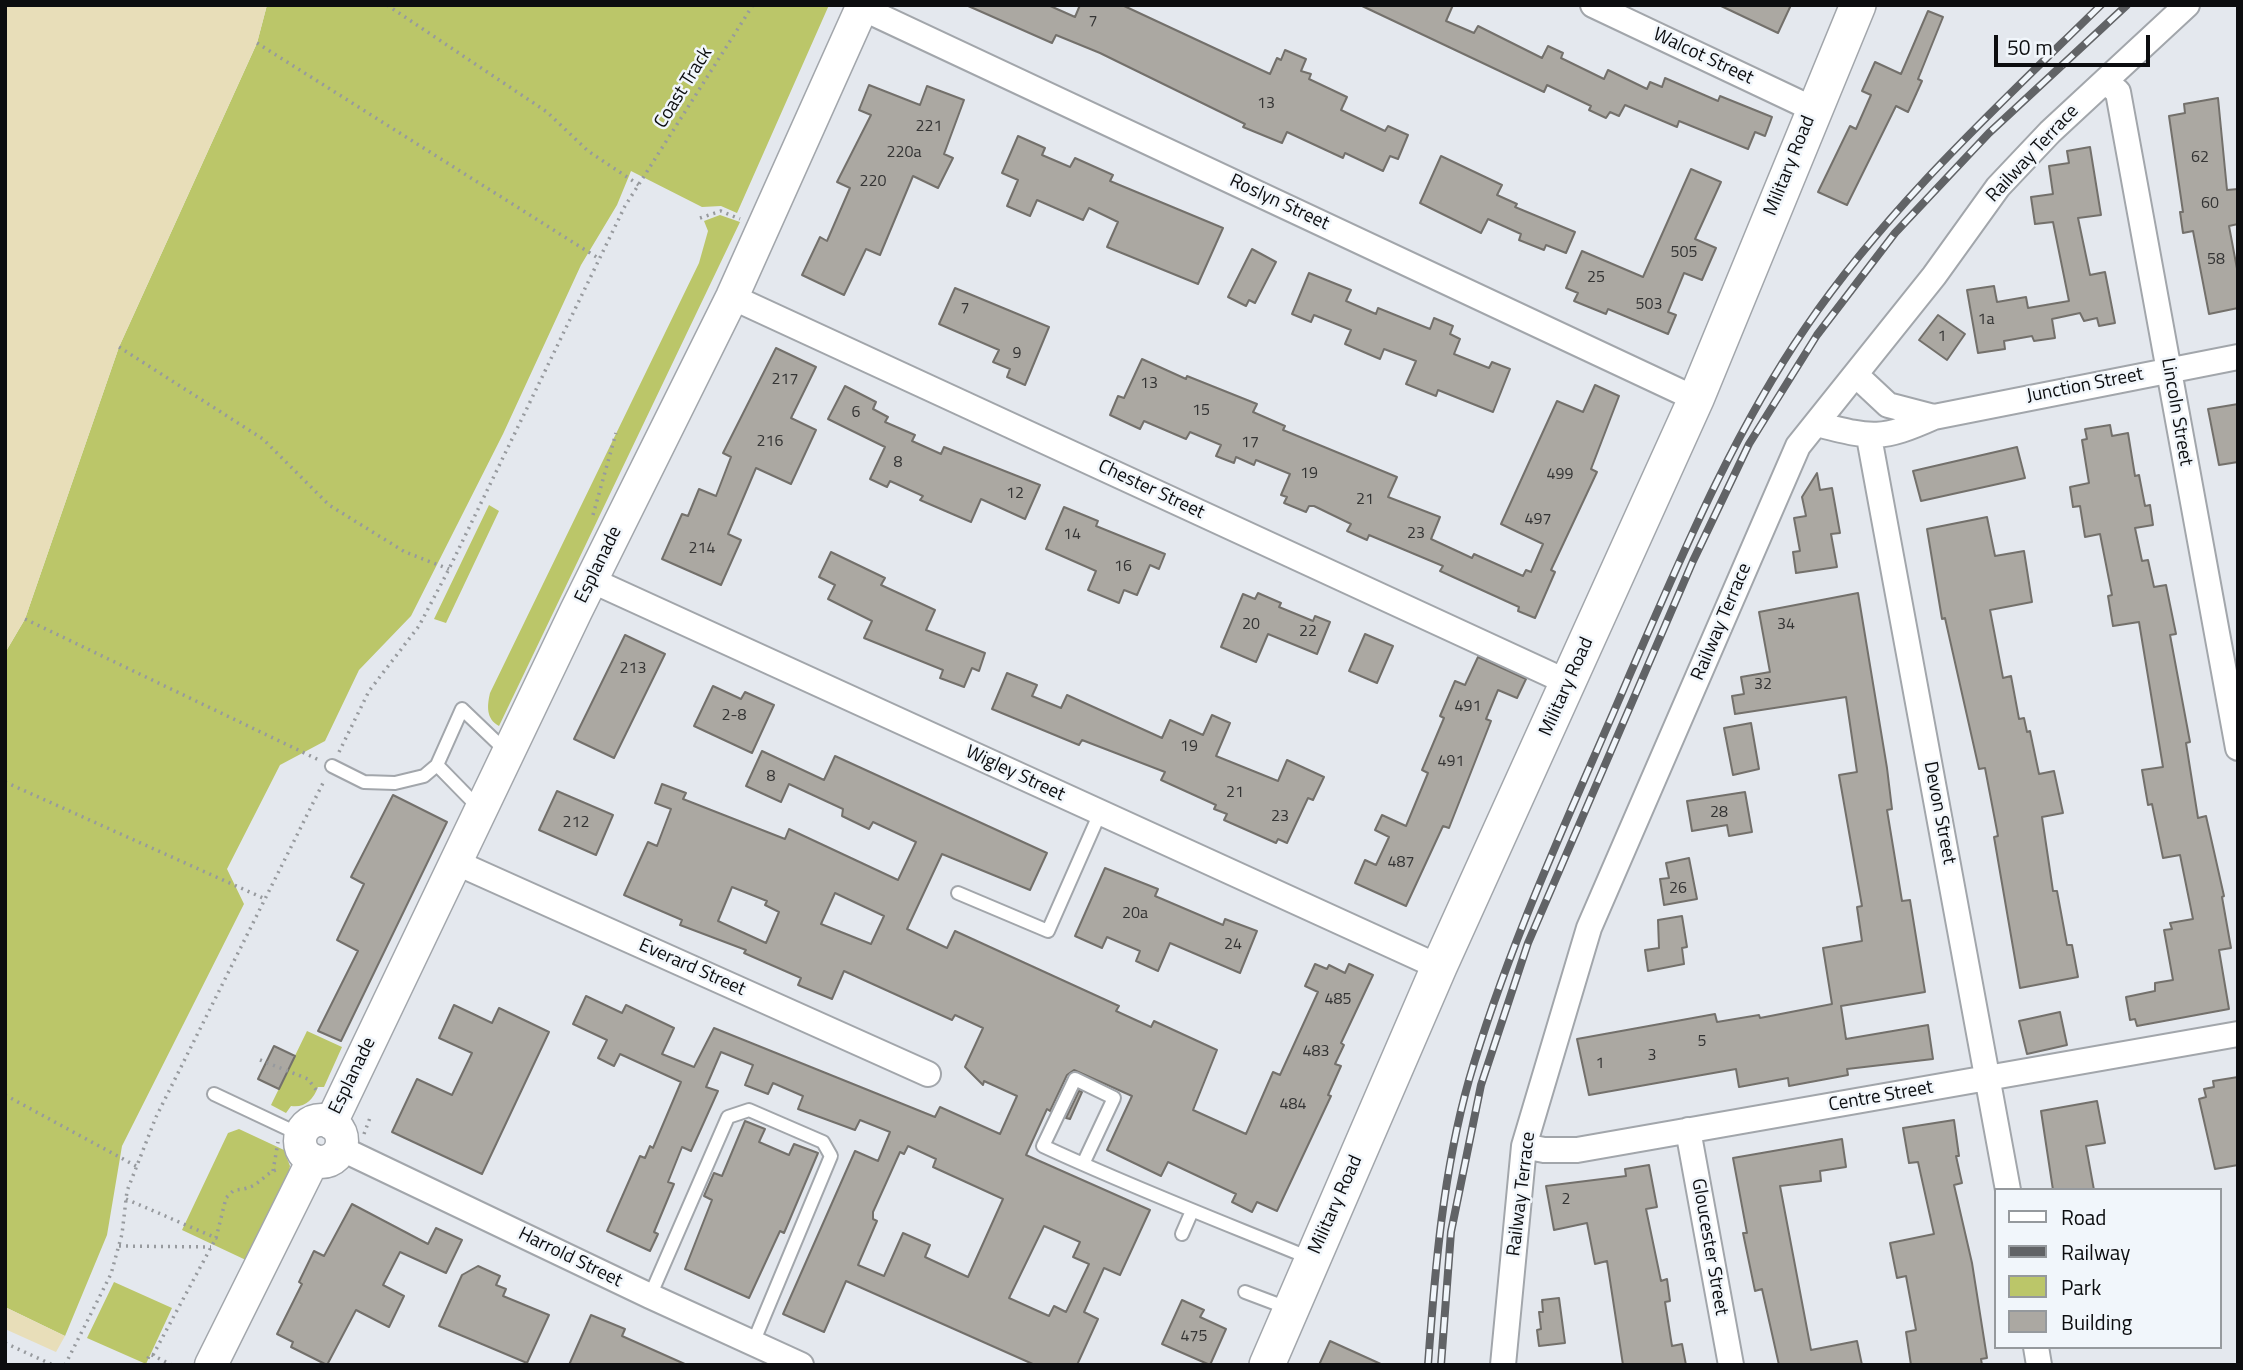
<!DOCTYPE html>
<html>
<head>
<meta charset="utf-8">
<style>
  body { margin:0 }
  #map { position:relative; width:2243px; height:1370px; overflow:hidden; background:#e4e8ee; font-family:"Titillium Web",sans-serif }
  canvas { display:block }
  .frame { position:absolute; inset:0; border:7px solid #0c0d0f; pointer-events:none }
  .legend { position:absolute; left:1994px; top:1188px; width:228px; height:161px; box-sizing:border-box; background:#f1f6fb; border:2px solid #95999d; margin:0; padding:9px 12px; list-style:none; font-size:21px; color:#0c0d0f }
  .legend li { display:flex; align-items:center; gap:14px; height:35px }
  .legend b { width:35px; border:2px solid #95999d }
  .scale { position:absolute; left:1994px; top:35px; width:156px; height:32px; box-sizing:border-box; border:4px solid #0c0d0f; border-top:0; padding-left:9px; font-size:21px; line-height:24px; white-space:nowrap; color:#0c0d0f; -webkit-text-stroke:5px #f1f6fb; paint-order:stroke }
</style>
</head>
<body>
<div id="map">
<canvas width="2243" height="1370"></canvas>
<div class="frame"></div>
<ul class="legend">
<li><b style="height:9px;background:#fff"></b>Road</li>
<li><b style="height:9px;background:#616366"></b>Railway</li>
<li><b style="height:19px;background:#bbc669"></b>Park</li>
<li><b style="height:19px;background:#aba8a2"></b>Building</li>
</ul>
<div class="scale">50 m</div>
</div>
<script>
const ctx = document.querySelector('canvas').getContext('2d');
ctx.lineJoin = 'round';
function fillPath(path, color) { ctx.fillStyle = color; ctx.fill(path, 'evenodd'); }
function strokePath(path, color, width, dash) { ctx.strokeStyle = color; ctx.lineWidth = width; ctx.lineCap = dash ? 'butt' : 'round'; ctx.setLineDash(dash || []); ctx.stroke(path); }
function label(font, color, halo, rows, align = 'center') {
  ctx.font = font + ' "Titillium Web",sans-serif'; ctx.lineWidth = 5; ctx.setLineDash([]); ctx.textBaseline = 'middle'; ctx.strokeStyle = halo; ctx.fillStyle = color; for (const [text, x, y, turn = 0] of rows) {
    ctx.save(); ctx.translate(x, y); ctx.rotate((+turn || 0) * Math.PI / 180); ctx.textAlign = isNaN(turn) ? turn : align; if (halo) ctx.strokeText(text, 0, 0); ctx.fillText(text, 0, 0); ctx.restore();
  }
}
fillPath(new Path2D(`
  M267,5H829L737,213L721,206L702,207L631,171L617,205L581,265L503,434L411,616L359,670L325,741L280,765L227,869L244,904L122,1146L107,1235L65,1336L5,1307V653L25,619L119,347L257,43Z
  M720,215L740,222L499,726C486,719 487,706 490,693L699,263L708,231L704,221Z
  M489,505L499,511L446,623L434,619Z
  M307,1031L342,1047L324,1087H318C313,1100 305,1108 291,1106L286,1113L271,1105Z
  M239,1129L284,1150L290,1166L286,1186L248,1261L182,1230L228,1133Z
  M114,1282L172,1308L146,1364L87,1338Z`), '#bbc669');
fillPath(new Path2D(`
  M5,5H267L257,43L119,347L25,619L5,653Z
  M5,1307L65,1336L56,1352L5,1329Z`), '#e8deb9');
const building = new Path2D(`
  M966,5H1048L1075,17L1080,5H1122L1270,74L1277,58L1281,60L1285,50L1306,59L1301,71L1311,74L1309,79L1347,97L1341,110L1385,131L1388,126L1408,135L1398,159L1390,156L1383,171L1345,153L1343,158L1287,132L1282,143L1243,127L1245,124L1100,53L1056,35L1052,43Z
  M1360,5H1453L1446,21L1474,33L1478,26L1542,58L1548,46L1563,53L1561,58L1604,79L1608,70L1647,89L1650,82L1662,87L1665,78L1718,101L1720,96L1772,117L1765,136L1755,132L1748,149L1679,121L1677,127L1625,105L1619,116L1610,112L1606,118L1589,110L1591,106L1547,85L1544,92Z
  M1719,5H1791L1778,33Z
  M1928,11L1943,17L1918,79L1922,81L1908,112L1896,106L1847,205L1818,192L1850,126L1856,129L1871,95L1862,91L1875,62L1901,74Z
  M869,85L920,105L927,86L964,100L944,154L953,158L938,188L913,176L880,255L866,249L844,295L802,275L820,237L827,241L850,188L837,182L871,115L859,110Z
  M2218,98L2227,190L2238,189V224L2229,226L2238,274V308L2209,314L2193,231L2183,233L2180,212H2183L2169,116L2185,113L2184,104Z
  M1018,136L1045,148L1042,155L1070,167L1075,158L1113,175L1110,181L1223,228L1198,284L1107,247L1118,222L1089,208L1083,220L1037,200L1030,216L1007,206L1018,180L1002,173Z
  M2090,147L2101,215L2078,218L2090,275L2105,272L2115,323L2099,326L2097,318L2084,321L2080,313L2052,319L2055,338L2034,341L2032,336L2004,341L2005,349L1978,353L1967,290L1994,286L1997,302L2026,297L2028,308L2069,301L2053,222L2035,224L2031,197L2053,194L2049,166L2069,163L2067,151Z
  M1441,156L1502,185L1497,195L1517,204L1515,207L1575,232L1566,253L1546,245L1544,250L1519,240L1521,234L1488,219L1481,233L1420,203Z
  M1691,169L1721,182L1695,239L1716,248L1702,280L1684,273L1668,312L1676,315L1668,334L1608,309L1606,314L1574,301L1578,293L1566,288L1582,251L1643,277Z
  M1252,249L1276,262L1255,303L1249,300L1246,306L1228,297Z
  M1309,273L1351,290L1346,301L1376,314L1378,308L1430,329L1434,318L1453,326L1450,334L1460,339L1454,354L1489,368L1492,362L1510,369L1493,412L1438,390L1436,396L1406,384L1416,361L1384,349L1380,359L1345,344L1351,330L1314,315L1311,322L1292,314Z
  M955,288L1049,327L1025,385L1007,377L1010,369L993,362L999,350L939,324Z
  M1938,315L1965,334L1947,360L1919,340Z
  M776,348L816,367L791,418L816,430L791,484L756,468L728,534L741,540L721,585L662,559L682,514L688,516L699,489L716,496L731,457L723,453Z
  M1142,359L1186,379L1187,376L1257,404L1253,412L1285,426L1283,430L1397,477L1388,497L1440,517L1431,539L1472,558L1474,554L1523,576L1526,570L1531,572L1543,544L1501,524L1557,401L1583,412L1595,385L1619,396L1591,469L1597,472L1551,570L1555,572L1535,618L1518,611L1519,607L1440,571L1443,566L1369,535L1367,540L1347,531L1351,524L1314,506H1309L1306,512L1284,503L1287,497L1281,495L1290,474L1256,460L1254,465L1236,457L1234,463L1216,456L1221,445L1190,432L1186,439L1144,421L1140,429L1110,415L1118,396L1124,398Z
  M845,386L876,402L873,409L888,417L885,422L915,435L912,441L941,454L944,447L1040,485L1025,519L981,499L971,522L920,500L923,496L890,481L887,487L870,479L885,447L828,419Z
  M2238,404V462L2219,465L2208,409Z
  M2110,425L2112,436L2128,433L2135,476L2139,475L2145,506L2150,505L2153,525L2135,528L2142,561L2148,560L2154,587L2166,585L2176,634L2170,635L2190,742L2186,743L2198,818L2206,816L2224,896L2222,897L2231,948L2219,950L2229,1009L2137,1026L2135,1019L2130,1020L2126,997L2155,991V983L2173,980L2164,930L2172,929L2170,923L2193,919L2180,855L2163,858L2152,804L2148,805L2142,770L2163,767L2139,622L2113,626L2108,596L2112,595L2100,534L2085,537L2080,506L2073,507L2070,487L2089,483L2082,440L2087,439L2085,429Z
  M2017,447L2025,478L1921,501L1913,471Z
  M1817,473L1820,490L1832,488L1840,533L1831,534L1837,567L1796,573L1793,552L1800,551L1794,518L1806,516L1802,497Z
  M1064,507L1098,521L1096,526L1165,554L1159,569L1150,565L1137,595L1124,590L1119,603L1088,590L1096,571L1046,549Z
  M1987,517L1995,556L2024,551L2032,602L1990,610L2003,678L2011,676L2019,719L2024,718L2027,732L2030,731L2039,774L2054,771L2063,813L2042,817L2053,891H2057L2067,945H2072L2078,977L2020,988L1994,837L1998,836L1985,768L1979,769L1945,618L1942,619L1927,529Z
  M831,552L885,578L881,585L935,610L926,630L985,653L979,671L972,668L964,687L940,678L943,670L864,638L872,621L828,599L835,585L819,577Z
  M1258,593L1281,603L1279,607L1313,621L1315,616L1330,622L1317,654L1268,634L1256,662L1221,647L1243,594L1255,599Z
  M1858,593L1887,768L1892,809L1887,810L1902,901L1910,900L1925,992L1841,1006L1846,1039L1928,1025L1933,1059L1847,1069L1848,1075L1789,1086L1788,1078L1739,1087L1736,1069L1589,1095L1577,1039L1715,1014L1717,1022L1759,1015L1760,1018L1832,1004L1823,948L1862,941L1857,907L1862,906L1839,775L1857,772L1846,697L1735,714L1732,696L1744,694L1741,677L1770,672L1759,612Z
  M1365,634L1393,646L1377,683L1349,671Z
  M625,635L665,654L614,758L574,739Z
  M1478,657L1526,679L1517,698L1498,690L1486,719L1491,721L1449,828L1443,826L1406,906L1355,883L1365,860L1376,865L1389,837L1375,830L1382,815L1406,826L1428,773L1422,770L1444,718L1440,716L1455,681L1465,685Z
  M1007,673L1037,685L1032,696L1061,708L1067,695L1162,738L1170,720L1203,735L1212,715L1230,723L1216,756L1278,781L1287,760L1324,777L1313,800L1308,798L1287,843L1278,839L1276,843L1224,820L1227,814L1214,809L1216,805L1161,780L1165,772L1082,740L1079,745L992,709Z
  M713,686L741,699L745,692L774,705L752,753L694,726Z
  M1751,723L1759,769L1733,775L1724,728Z
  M762,751L824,780L835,756L1047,853L1030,890L942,854L907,929L947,948L955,931L1119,1006L1116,1011L1151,1027L1154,1021L1217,1050L1193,1110L1246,1134L1273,1072L1280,1075L1318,992L1305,986L1315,964L1327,969L1329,965L1345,973L1349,964L1373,975L1341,1043L1344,1045L1335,1064L1341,1066L1328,1095L1331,1096L1277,1211L1257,1202L1252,1212L1232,1202L1236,1194L1168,1162L1161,1176L1107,1150L1132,1096L1074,1070L1067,1075L1050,1111L1047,1109L1026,1155L1150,1210L1120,1275L1104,1268L1084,1312L1098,1319L1077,1365H1035L846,1281L824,1332L783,1314L855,1151L878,1161L890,1132L860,1120L855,1130L798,1109L803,1096L773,1083L768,1094L745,1085L753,1065L721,1052L706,1087L718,1091L691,1151L682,1147L668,1182L674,1184L654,1232L658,1234L650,1251L607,1231L640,1156L645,1158L650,1146L653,1148L681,1082L620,1054L614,1066L598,1058L607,1040L573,1024L586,996L622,1013L626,1005L674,1028L662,1054L694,1067L714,1028L935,1117L940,1107L1000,1134L1017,1096L984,1081L983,1085L965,1067L983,1028L955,1015L952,1020L844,971L832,999L798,985L801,978L744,953L746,950L680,925L682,920L624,895L648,842L657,846L671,809L655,803L662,784L686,793L683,799L785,839L789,829L898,880L916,842L873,822L869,829L842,816L843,809L789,784L781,802L746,786ZM732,887L767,901L765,905L779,912L766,943L718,921ZM835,893L884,916L871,944L821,924ZM908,1146L936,1159L933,1167L1003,1199L968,1277L925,1257L930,1245L903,1233L884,1276L858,1265L877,1221L873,1219V1212L900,1152L904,1154ZM1044,1226L1080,1242L1073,1257L1089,1264L1066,1312L1054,1306L1049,1316L1009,1298Z
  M557,791L613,815L596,855L539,830Z
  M1745,792L1752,832L1729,836L1727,825L1692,831L1687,801Z
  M393,795L447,822L341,1041L318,1031L358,951L337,940L364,884L351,877Z
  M1689,858L1697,899L1664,905L1660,879L1669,878L1666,863Z
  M1105,868L1158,889L1155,896L1223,925L1225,919L1257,931L1240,973L1170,943L1158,971L1136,961L1140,951L1107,937L1102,948L1075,936Z
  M1682,916L1687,947L1682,948L1684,964L1648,971L1645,950L1659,948L1658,920Z
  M454,1005L492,1023L499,1008L549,1032L482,1174L392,1132L417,1079L452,1095L472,1053L439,1038Z
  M2060,1012L2067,1045L2027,1054L2019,1021Z
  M274,1046L295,1056L279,1089L258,1079Z
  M2238,1077V1165L2215,1169L2199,1099L2206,1097L2204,1089L2214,1087L2213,1081Z
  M1079,1091L1082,1092L1070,1119L1066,1118Z
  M2097,1101L2105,1143L2086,1146L2094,1190H2053L2041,1111Z
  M1954,1120L1959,1156H1956L1962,1183L1954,1185L1972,1263L1987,1358L1981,1359L1982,1365H1911L1906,1332L1916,1330L1906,1276L1897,1278L1890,1243L1934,1234L1918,1162L1909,1163L1903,1128Z
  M745,1121L765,1129L759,1142L789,1155L794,1144L818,1153L784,1233L780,1231L749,1298L685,1269L712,1200L704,1196L714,1173L722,1176Z
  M1842,1139L1846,1167L1820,1171L1821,1181L1780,1186L1811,1350L1857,1341L1862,1365H1779L1762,1289L1755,1291L1743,1233H1747L1733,1158Z
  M1649,1165L1657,1207L1646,1209L1661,1281L1667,1279L1670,1301L1665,1302L1672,1346L1682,1344L1686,1365H1623L1607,1261L1595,1264L1587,1223L1554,1230L1546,1186L1626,1176L1625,1169Z
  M352,1204L428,1244L436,1228L462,1240L446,1273L400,1252L383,1285L404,1296L389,1327L356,1310L327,1365L291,1347L293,1342L277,1334L302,1284L299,1282L314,1251L324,1256Z
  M478,1266L500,1276L496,1285L506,1289L503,1296L549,1315L527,1363L439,1326L462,1275Z
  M1559,1298L1565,1343L1539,1346L1537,1330L1541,1329L1539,1312H1543L1542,1300Z
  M1182,1300L1204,1310L1200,1317L1226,1329L1210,1365L1162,1344Z
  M591,1315L625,1329L622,1336L687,1365H569Z
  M1330,1341L1383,1365H1319Z`);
fillPath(building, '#aba8a2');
strokePath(building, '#73706b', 2);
const service = new Path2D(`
  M437,765L481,810
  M332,766L364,782L395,783L424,776L437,765L462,709L508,753
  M958,893L1048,931L1100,813
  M214,1094L301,1135
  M1083,1164L1114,1098L1075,1079L1043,1146C1131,1187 1222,1222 1312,1259
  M1182,1234L1192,1211
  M1245,1292L1290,1309
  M650,1296L728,1117L749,1110L823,1142L831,1156L753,1343`);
const minor = new Path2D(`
  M1593,5L1813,109
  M862,8L1696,399
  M2105,81L2118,92L2238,748
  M732,297L1569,683
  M1857,376L1888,405L1934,417
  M1817,424C1872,438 1880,441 1934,417L2238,357
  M1869,437L2008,1190
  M591,580L1439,967
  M455,862L928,1074
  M1688,1130L1731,1365
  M1524,1146L1544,1150H1577L2238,1034
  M340,1148L650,1296L801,1365
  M2036,1347L2039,1365
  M1503,1365L1524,1146L1589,928L1798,446L1934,276L1998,187L2050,132L2187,5`);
const tertiary = new Path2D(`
  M300 1141a21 21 0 1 1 42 0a21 21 0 1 1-42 0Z
  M331,1123L576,611L732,297L863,5
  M211,1365L313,1160`);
const secondary = new Path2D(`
  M1267,1365L1439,967L1696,399L1858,5`);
strokePath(service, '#a2a6ab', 16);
strokePath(minor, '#a2a6ab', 28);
strokePath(tertiary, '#a2a6ab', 35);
strokePath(secondary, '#a2a6ab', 38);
strokePath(new Path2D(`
  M387,5L547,112L588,151L639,185
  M257,43L598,258
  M700,218L721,211L740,219
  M119,347L263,439L329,505L405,552L449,569
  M593,515L616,433
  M25,619L319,760
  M339,752L369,691L419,626L449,569L625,206L753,5
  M5,782L263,898
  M260,1060L308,1079L317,1091
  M5,1095L136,1166
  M364,1134L371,1115
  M273,1171L278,1142
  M126,1199L216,1238L226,1198L234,1190C262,1189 261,1173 280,1169
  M119,1246L211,1247
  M5,1343L53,1365
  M153,1355L216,1238
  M65,1365L111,1274L122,1234L127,1191L156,1117L324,781
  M145,1365L150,1354L172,1365`), '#979a9e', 3.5, [2, 5]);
strokePath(service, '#fff', 12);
strokePath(minor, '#fff', 24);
strokePath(tertiary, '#fff', 32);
strokePath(secondary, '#fff', 35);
const rail = new Path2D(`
  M1428,1365C1435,1269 1443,1172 1469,1080C1509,942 1571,812 1627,681C1680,560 1731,436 1806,327C1888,207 1997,107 2101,5
  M1441,1365L1451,1232L1481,1085L1528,943L1693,561L1749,444L1817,335L1895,233L1989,133L2127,5`);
strokePath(rail, '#616366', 8);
strokePath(rail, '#f1f6fb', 5, [16]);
label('16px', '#343434', null, [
  ["7",1093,22],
  ["13",1266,104],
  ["221",929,127],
  ["220a",904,153],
  ["62",2200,158],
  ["220",873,182],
  ["60",2210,204],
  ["505",1684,253],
  ["58",2216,260],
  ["25",1596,278],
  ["503",1649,305],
  ["7",965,309],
  ["1a",1986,320],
  ["1",1942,337],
  ["9",1017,354],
  ["217",785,380],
  ["13",1149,384],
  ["15",1201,411],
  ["6",856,413],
  ["216",770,442],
  ["17",1250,443],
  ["8",898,463],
  ["19",1309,474],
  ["499",1560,475],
  ["12",1015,494],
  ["21",1365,500],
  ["497",1538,520],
  ["23",1416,534],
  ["14",1072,535],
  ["214",702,549],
  ["16",1123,567],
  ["20",1251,625],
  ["34",1786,625],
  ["22",1308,632],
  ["213",633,669],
  ["32",1763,685],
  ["491",1468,707],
  ["2-8",734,716],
  ["19",1189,747],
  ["491",1451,762],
  ["8",771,777],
  ["21",1235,793],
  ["28",1719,813],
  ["23",1280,817],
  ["212",576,823],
  ["487",1401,863],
  ["26",1678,889],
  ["20a",1135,914],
  ["24",1233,945],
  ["485",1338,1000],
  ["5",1702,1042],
  ["483",1316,1052],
  ["3",1652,1056],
  ["1",1600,1064],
  ["484",1293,1105],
  ["2",1566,1200],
  ["475",1194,1337]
]);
label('19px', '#0c0d0f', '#f1f6fb', [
  ["Walcot Street",1703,57,25],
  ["Coast Track",684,88,-58],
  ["Railway Terrace",2033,154,-47],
  ["Military Road",1790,166,-68],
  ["Roslyn Street",1279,203,25],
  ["Junction Street",2085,386,-11],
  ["Lincoln Street",2176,412,80],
  ["Chester Street",1151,490,25],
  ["Esplanade",599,565,-64],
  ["Railway Terrace",1722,622,-67],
  ["Military Road",1567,687,-66],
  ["Wigley Street",1015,774,25],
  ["Devon Street",1939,813,79],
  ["Everard Street",692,968,24],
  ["Esplanade",353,1076,-64],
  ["Centre Street",1881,1097,-10],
  ["Railway Terrace",1522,1194,-83],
  ["Military Road",1336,1205,-66],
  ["Gloucester Street",1709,1247,80],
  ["Harrold Street",570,1258,26]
]);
</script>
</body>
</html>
